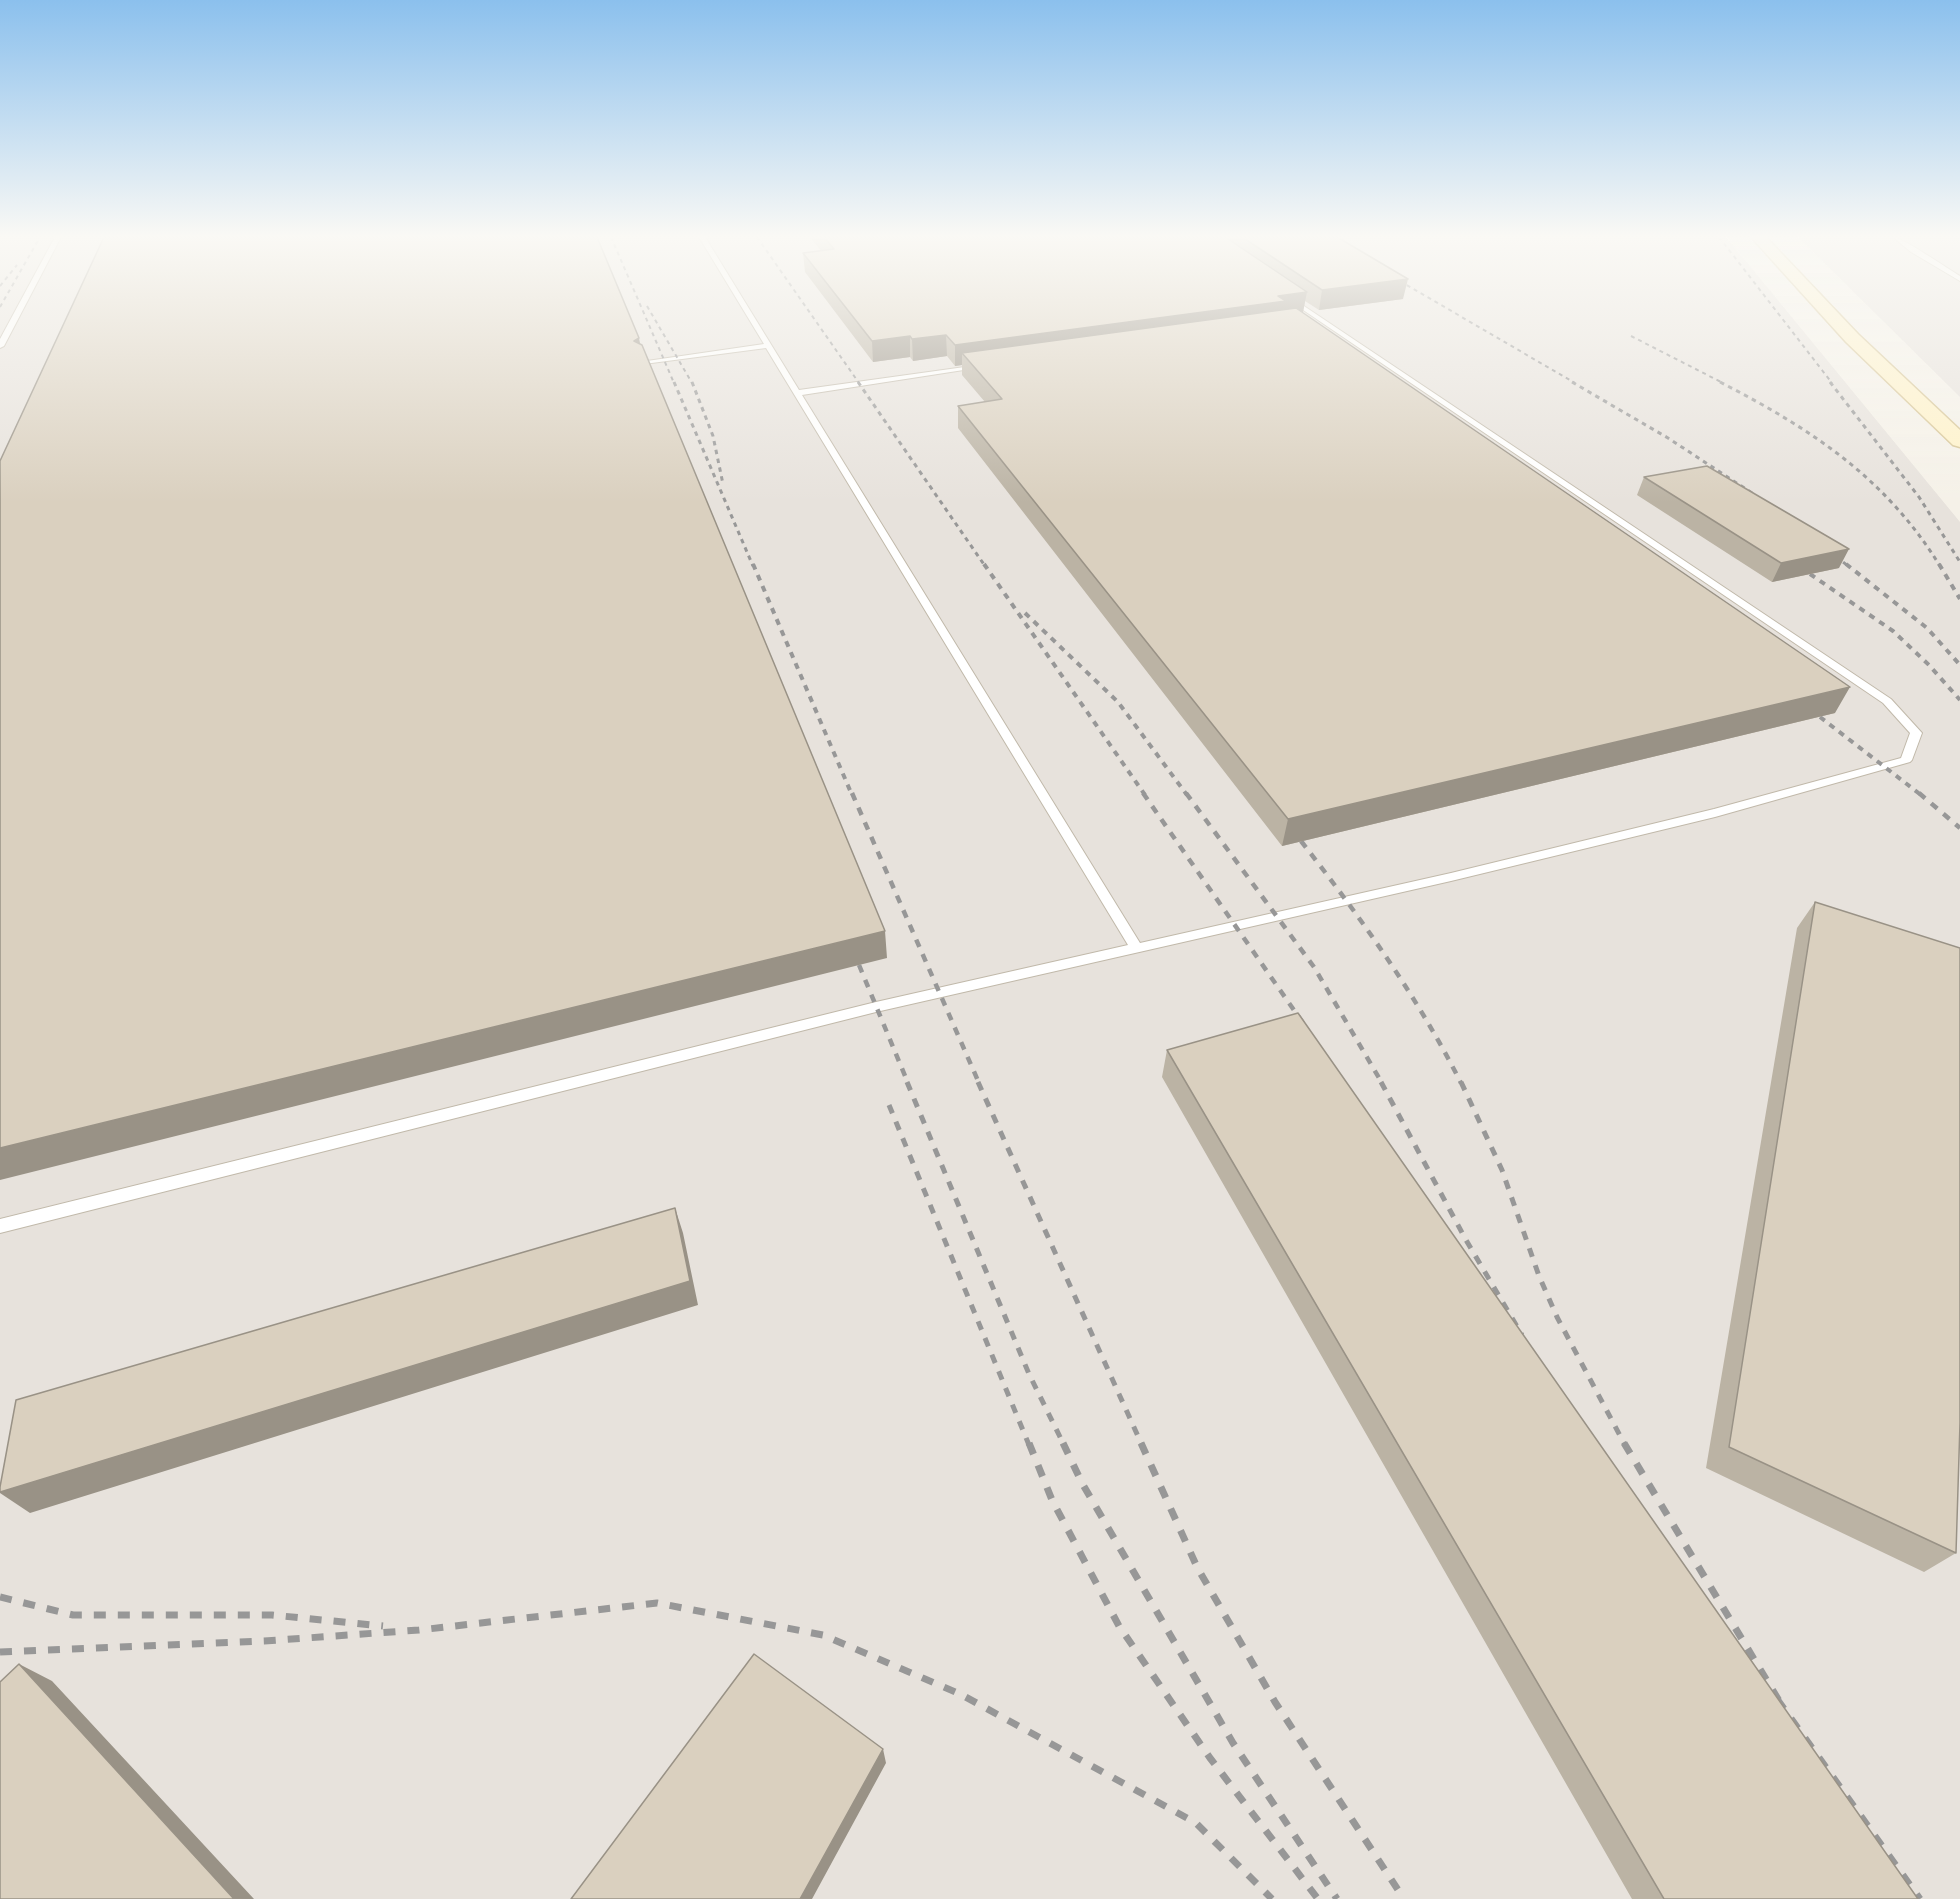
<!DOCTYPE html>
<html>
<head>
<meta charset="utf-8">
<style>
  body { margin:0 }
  canvas { display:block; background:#f5f1e8 }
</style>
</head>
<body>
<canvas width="1960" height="1899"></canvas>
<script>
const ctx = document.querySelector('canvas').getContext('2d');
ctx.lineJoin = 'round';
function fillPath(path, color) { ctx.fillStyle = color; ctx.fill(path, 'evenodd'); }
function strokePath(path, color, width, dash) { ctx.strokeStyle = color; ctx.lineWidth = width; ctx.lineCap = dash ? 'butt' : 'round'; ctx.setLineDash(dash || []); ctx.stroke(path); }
fillPath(new Path2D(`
  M0,237H1726L1960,522V1899H0Z
  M1798,237H1960V397Z`), '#e7e2dc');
const lane = new Path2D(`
  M55,237H61L4,346L0,348V339Z
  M699,237H705L799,390L979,365L983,367L802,395L1140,943L1451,873L1714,809L1901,758L1910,733L1883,703L1287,299L1289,296L1891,699L1922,733L1912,760L1910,762L1715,817L1451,881L876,1012L0,1233V1219L876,1002L1128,945L766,348L644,364L640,362L764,344Z
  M1893,237C1902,237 1948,269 1960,276V281L1911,252Z`);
const secondary = new Path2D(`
  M1751,237H1766L1858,334L1960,430V447L1953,445L1846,342Z`);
strokePath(lane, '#c1b9aa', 2);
strokePath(secondary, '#d7c595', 3);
fillPath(lane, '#fff');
fillPath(secondary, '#fff2c8');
strokePath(new Path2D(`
  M611,237L674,383
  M757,237L859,383
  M1719,237L1832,383
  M1393,277L1575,383
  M0,286L17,265
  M647,306L692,383
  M0,307L40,237
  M1631,336L1723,383`), '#979797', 2, [4, 4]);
strokePath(new Path2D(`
  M674,382L753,566
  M692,382L713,436L723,484
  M858,382L985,566
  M1572,382L1668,438L1755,495
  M1720,382C1811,429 1885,477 1940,566
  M1830,382L1919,497L1960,562
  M1829,551L1848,566`), '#979797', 3, [4.5, 4.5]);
strokePath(new Path2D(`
  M753,564L852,795
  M984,564L1145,795
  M1846,564L1927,628L1960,665
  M1939,564L1960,599
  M1810,574L1893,631L1929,665L1960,700
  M1025,613L1118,702L1187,795
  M1820,717L1921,795`), '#979797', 4, [6, 6]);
strokePath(new Path2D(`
  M852,793L979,1083
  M1143,793L1305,1026
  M1186,793L1314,967L1382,1083
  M1919,793L1960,828
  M1301,841C1361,918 1417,996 1461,1083
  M859,965L908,1083`), '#979797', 4.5, [8, 8]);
strokePath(new Path2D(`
  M907,1082L1029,1374L1064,1445
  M978,1082L1142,1445
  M1381,1082L1466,1240L1522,1335
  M1461,1082L1502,1170L1539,1276L1557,1317L1625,1445
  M889,1105L1029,1445`), '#979797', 5, [9, 9]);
strokePath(new Path2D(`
  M1029,1443L1052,1500L1119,1626L1210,1758L1318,1899
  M1063,1443L1082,1483L1233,1743L1337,1899
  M1141,1443L1197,1567L1275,1702L1404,1899
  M1624,1443L1781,1704
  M0,1597L73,1615H272L383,1626
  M0,1652L264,1641L419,1630L657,1603L823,1635L960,1694L1196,1823L1272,1899
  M1777,1699L1920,1899`), '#979797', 7, [12, 12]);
fillPath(new Path2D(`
  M810,237H1337L1403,299L1319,310L1305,301L1303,312H1302L1835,713L1282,846L958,428V406L985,402L962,375V365L955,366L947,356L913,361L910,357L873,362L805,272L803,253L821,251Z
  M1644,477L1839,568L1772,582L1637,495Z
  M1815,902L1956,1553L1924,1572L1706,1468L1797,928Z
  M1167,1050L1918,1899H1632L1162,1077Z`), '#bbb3a4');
fillPath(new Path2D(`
  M1408,279L1403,299L1319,310L1322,290Z
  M1307,292L1303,312L962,353V365L955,366V345Z
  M946,335L947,356L913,361L912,339Z
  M910,336V357L873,362L872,341Z
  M639,338L643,359L634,341Z
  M1849,549L1839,568L1772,582L1781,563Z
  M1850,687L1835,713L1282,846L1288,819Z
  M885,931L887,958L0,1180V1148Z
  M675,1208L683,1233L698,1305L30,1513L0,1493V1492Z
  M19,1664L52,1681L254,1899H234Z
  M883,1749L886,1763L812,1899H800Z`), '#999286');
const building = new Path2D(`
  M104,237H597L639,338L634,341L642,345L885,931L0,1148V461Z
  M824,237H1225L1307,292L1278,296L1286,301L955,345L946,335L912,339L910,336L872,341L803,253L834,249Z
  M1242,237H1337L1408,279L1322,290Z
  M1296,308L1850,687L1288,819L958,406L1002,399L962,353Z
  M1707,466L1849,549L1781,563L1644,477Z
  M1815,902L1960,948V1423L1956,1553L1729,1447Z
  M1298,1013L1918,1899H1664L1167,1050Z
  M675,1208L690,1281L0,1492V1487L16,1400Z
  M754,1654L883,1749L800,1899H571Z
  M19,1664L234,1899H0V1682Z`);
fillPath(building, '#dad0bf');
strokePath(building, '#999286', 1.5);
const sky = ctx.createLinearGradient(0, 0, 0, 503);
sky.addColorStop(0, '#8bc0ed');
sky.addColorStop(0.47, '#faf9f5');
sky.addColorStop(1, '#faf9f500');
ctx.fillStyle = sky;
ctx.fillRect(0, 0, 1960, 503);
</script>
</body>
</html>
